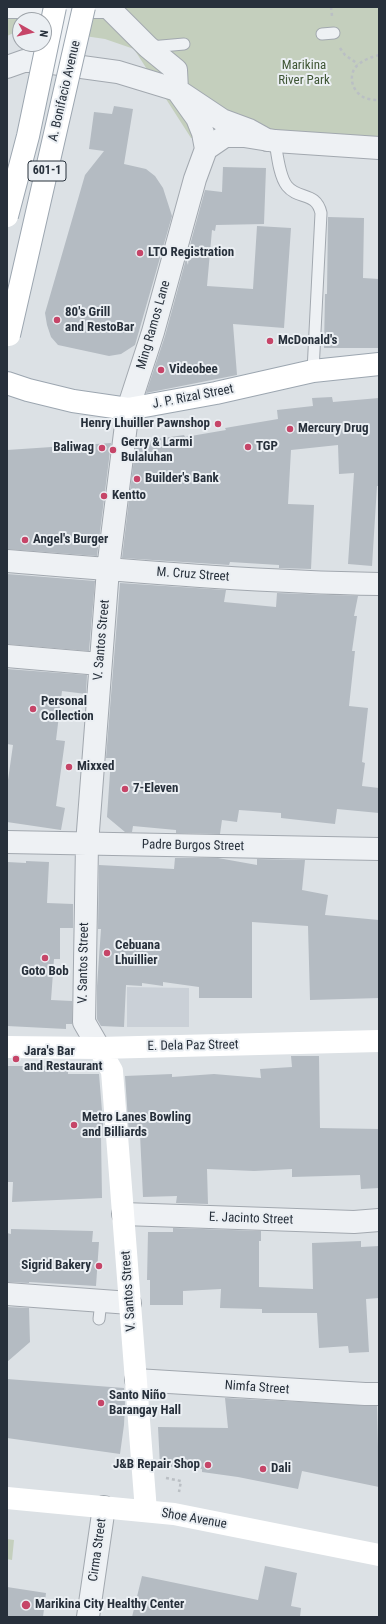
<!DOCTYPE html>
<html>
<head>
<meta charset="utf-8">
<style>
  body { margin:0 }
  #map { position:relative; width:386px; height:1624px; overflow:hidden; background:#dce1e5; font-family:"Roboto Condensed",sans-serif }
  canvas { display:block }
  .frame { position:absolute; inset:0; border:8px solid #27303b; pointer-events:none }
  .north { position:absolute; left:12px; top:12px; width:40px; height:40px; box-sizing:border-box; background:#ebeff3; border:1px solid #9da3a9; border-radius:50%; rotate:98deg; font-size:11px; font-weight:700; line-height:16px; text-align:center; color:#27303b }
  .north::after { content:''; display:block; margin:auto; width:14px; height:18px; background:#c64568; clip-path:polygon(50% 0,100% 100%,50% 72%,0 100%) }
</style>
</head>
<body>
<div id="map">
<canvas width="386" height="1624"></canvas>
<div class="frame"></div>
<div class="north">N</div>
</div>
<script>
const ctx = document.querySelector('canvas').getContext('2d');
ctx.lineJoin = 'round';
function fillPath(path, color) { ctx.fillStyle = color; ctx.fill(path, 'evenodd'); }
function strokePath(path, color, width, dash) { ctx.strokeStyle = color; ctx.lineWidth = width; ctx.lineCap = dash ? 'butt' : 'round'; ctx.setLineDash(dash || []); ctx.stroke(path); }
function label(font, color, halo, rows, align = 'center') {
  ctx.font = font + ' "Roboto Condensed",sans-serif'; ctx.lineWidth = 4; ctx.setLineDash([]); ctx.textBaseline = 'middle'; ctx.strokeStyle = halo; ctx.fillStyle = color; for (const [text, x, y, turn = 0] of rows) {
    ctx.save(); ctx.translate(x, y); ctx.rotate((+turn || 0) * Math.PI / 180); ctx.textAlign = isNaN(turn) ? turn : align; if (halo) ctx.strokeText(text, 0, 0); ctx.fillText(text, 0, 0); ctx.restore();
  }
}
fillPath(new Path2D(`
  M127,987L189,988V1027H127Z`), '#cad0d7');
fillPath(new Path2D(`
  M7,7H379V141L191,138L134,49L105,39L44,30V20H20V30L7,36Z
  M7,1539L14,1540L12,1560L7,1559Z`), '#c4cfbd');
fillPath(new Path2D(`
  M114,106L133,109L124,164L146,169L155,176L163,188L172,216L135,345L121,354L109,356L58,345L51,337L47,325L45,313L85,175L104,151L89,149L94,112L112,114Z
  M223,167L266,168L264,224L216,225L215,231L212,230L207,286L253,289L257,226L291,228L284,328L233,324L237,375L146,393L165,336L186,259L188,265L190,245L205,190L222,192Z
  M328,217L364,218L363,278L379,279V348H324L325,294H327Z
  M332,397L333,402L379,398V486H377L372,566L348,564L354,473L339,474L338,445L291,450L288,504L314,505L311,569L279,568V565L230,562L229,565L122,558L136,442L184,435L185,437L226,430L225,428L278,419L277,410L313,406L312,398Z
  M111,443L97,556L7,549V450Z
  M7,574L95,581L89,651L7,644Z
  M120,583L226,590L224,602L276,607L277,593L358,596L354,616H357L352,651H355L349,706L368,708L362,762L365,763L362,786L379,788V813L337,809L335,824L281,818V813L239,810L237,822L222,820L220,834L176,833V830L133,826L132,832H125L107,817L111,758H106Z
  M7,669L87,675L86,694L62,691L56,740L65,741L56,806L65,808L61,830L7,822V787L13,745L7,744Z
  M175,858H218L257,865V859L305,860L302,890L328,895L325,915L379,920V998L310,1000L308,926L252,922V998H199V987L163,982V986L142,983V986L126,985L124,1027L101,1026L97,1019V986L101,929H98L99,865L174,869Z
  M26,861L49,862L47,903L73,904V928H60V959H54L51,1000L72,1001V1024H66V1029L7,1026V862L26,863Z
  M291,1056H319L320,1128L379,1129V1188L361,1189L360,1175L292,1177V1169L254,1171L207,1169L208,1204L176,1203L177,1196L143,1197L140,1134L129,1135L125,1076L172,1074V1077L214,1074L261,1078L260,1069L292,1067Z
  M7,1066H68V1074H99L104,1136H101L102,1198L12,1202L13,1182H7Z
  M173,1228L261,1231V1241H259V1287L313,1289L312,1243L361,1241V1247L379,1246V1298L366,1299L369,1352L349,1353L348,1346L319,1348L317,1313H262V1309L220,1308L221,1289L183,1291V1305H150V1280H147L148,1232H173Z
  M11,1229L93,1231L92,1242H99L96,1286L29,1282V1283L7,1282V1233L11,1234Z
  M7,1307L29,1308L30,1342L7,1362Z
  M7,1379L124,1388L125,1404L124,1425L120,1454L7,1438Z
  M225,1398L377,1406L379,1487L302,1471L298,1489L238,1477L202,1472V1469L160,1466L158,1427L228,1428Z
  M265,1566L297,1573L291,1606L301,1608L300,1617H132L142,1576L258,1600Z
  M7,1587L46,1593L43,1617H7Z`), '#b4bbc2');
const lane = new Path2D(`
  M322,34L334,33
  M150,47L184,44
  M275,141C277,153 279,176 287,186C298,200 316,191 321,213L313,371
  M99,1319L101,1301`);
const street = new Path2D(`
  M7,7H102
  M108,7L148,47L176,70L177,90
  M60,64L71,7
  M7,67L24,61H38L118,72L177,90L222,120L249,130L267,140
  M206,149L225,136H244L275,141L379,148
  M7,561C131,571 255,582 379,584
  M7,656L100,664
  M7,842L379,849
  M99,1048L84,1022L87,844L108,569L128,409L153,332L195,179L206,149L203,133L197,118L177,90
  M123,1214L354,1222L379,1220
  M7,1294L130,1303
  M136,1380L365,1394H379
  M88,1617L104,1507`);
const primary = new Path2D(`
  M7,383L28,390L73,401L128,409L216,393L313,371L379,364`);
strokePath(lane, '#a2a8af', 13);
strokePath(street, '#a2a8af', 24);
strokePath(primary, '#9ca6b0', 24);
strokePath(new Path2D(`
  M331,7L332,16
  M340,48L345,55L358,64
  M379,55C372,57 365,59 359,64C349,71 350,86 359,94C364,99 372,100 379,100
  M166,1478L181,1481L179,1492`), '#babfc4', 2.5, [3, 3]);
strokePath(lane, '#eef1f4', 11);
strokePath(street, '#eef1f4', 22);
strokePath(new Path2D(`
  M7,1047L99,1048L379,1041
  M99,1048L112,1071L146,1511
  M7,1498L174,1514L379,1555`), '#fff', 22);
strokePath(primary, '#fff', 22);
const primaryBridge = new Path2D(`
  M7,216L28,136L55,7
  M9,335L84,7`);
strokePath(primaryBridge, '#9ca6b0', 24, []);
strokePath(primaryBridge, '#fff', 22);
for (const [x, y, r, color] of [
  [140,253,4,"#c64568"],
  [57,320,4,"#c64568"],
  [270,341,4,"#c64568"],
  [161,370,4,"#c64568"],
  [218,424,4,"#c64568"],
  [290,429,4,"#c64568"],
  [248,447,4,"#c64568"],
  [102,448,4,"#c64568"],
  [113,450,4,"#c64568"],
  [137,479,4,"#c64568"],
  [104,496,4,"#c64568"],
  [25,540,4,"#c64568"],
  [33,709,4,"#c64568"],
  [69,767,4,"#c64568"],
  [125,789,4,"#c64568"],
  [107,953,4,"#c64568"],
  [45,958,4,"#c64568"],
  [16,1059,4,"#c64568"],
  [74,1125,4,"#c64568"],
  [99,1266,4,"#c64568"],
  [101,1403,4,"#c64568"],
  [208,1465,4,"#c64568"],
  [263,1469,4,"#c64568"],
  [26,1605,5,"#c64568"]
]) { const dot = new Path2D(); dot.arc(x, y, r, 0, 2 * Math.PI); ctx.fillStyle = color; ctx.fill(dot); strokePath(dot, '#ebeff3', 1.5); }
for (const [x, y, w] of [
  [47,171,38]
]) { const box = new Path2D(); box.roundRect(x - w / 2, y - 10, w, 20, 3); ctx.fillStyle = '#ebeff3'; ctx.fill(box); strokePath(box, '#27303b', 1); }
label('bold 12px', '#27303b', null, [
  ["601-1",47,171]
]);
label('13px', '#3f5635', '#ebeff3', [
  ["Marikina",304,66],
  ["River Park",304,81]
]);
label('13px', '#27303b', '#ebeff3', [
  ["A. Bonifacio Avenue",65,91,-77],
  ["Ming Ramos Lane",154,325,-74],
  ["J. P. Rizal Street",193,397,-11],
  ["M. Cruz Street",193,575,4],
  ["V. Santos Street",102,640,-85],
  ["Padre Burgos Street",193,846,1],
  ["V. Santos Street",84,963,-89],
  ["E. Dela Paz Street",193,1046,-1],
  ["E. Jacinto Street",251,1219,2],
  ["V. Santos Street",129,1291,-94],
  ["Nimfa Street",257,1388,4],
  ["Shoe Avenue",194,1519,10],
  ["Cirma Street",98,1550,-82]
]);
label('bold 13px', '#27303b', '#ebeff3', [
  ["LTO Registration",148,253],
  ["80's Grill",65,313],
  ["and RestoBar",65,328],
  ["McDonald's",278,341],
  ["Videobee",169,370],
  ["Henry Lhuiller Pawnshop",210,424,"right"],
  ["Mercury Drug",298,429],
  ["Gerry & Larmi",121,443],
  ["Bulaluhan",121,458],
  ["TGP",256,447],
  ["Baliwag",94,448,"right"],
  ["Builder's Bank",145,479],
  ["Kentto",112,496],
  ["Angel's Burger",33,540],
  ["Personal",41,702],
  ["Collection",41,717],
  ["Mixxed",77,767],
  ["7-Eleven",133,789],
  ["Cebuana",115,946],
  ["Lhuillier",115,961],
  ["Goto Bob",45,972,"center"],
  ["Jara's Bar",24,1052],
  ["and Restaurant",24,1067],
  ["Metro Lanes Bowling",82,1118],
  ["and Billiards",82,1133],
  ["Sigrid Bakery",91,1266,"right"],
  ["Santo Niño",109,1396],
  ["Barangay Hall",109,1411],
  ["J&B Repair Shop",200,1465,"right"],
  ["Dali",271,1469],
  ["Marikina City Healthy Center",35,1605]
], 'left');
</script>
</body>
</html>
